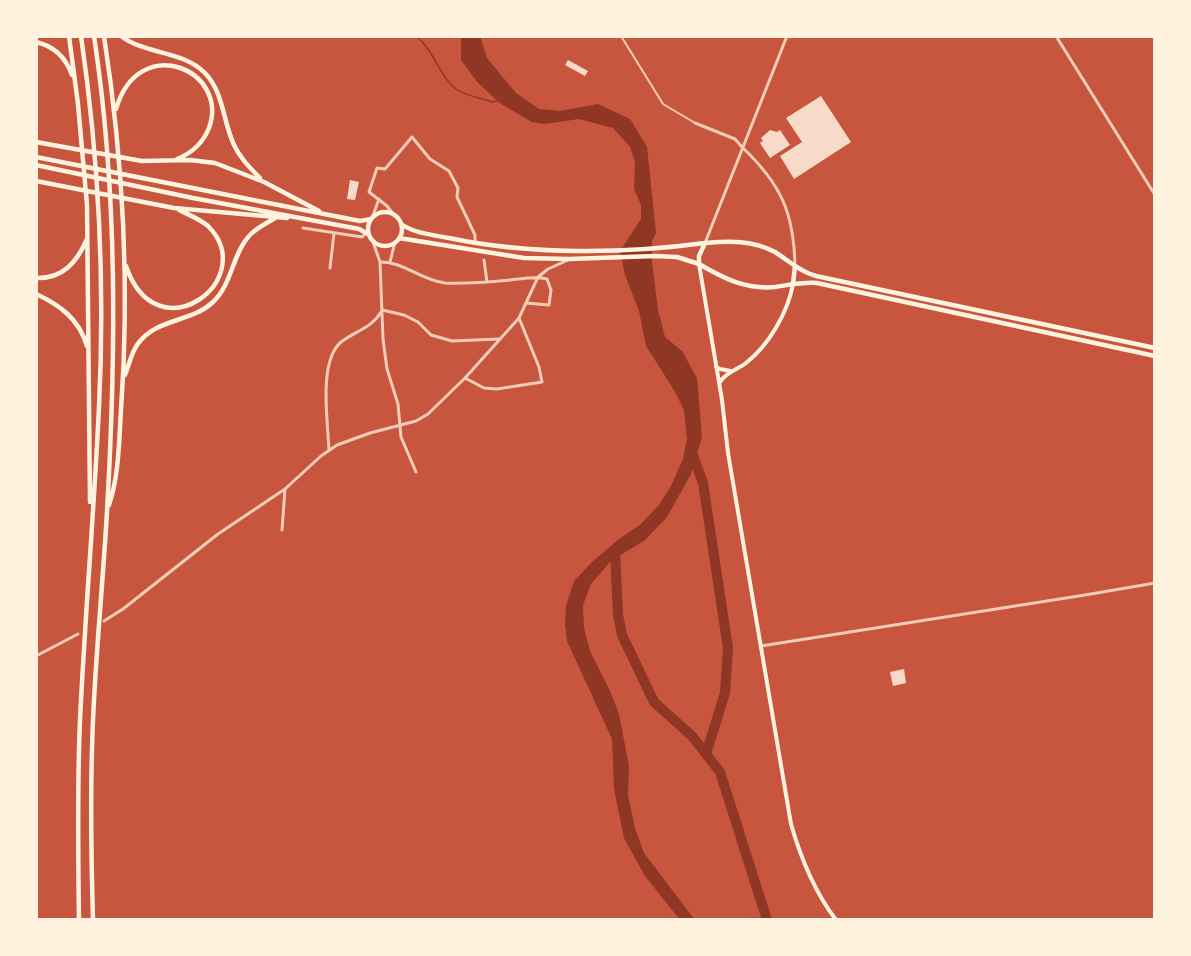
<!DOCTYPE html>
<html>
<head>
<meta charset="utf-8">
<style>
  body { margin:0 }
  #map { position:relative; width:1191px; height:956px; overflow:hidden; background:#c8553d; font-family:Barlow,sans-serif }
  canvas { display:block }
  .frame { position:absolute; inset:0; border:38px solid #fff3e0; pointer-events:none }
</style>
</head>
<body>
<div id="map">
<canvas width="1191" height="956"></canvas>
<div class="frame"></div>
</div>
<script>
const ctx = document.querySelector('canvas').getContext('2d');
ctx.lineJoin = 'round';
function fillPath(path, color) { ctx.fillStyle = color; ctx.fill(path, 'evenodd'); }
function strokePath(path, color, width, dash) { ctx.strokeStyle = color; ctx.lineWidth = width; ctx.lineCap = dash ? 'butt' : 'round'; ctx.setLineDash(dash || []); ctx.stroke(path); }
fillPath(new Path2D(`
  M461,36H480L487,58L516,93L539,109L560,111L598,104L630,119L647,147L656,233L652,241V262L658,310L665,337L682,351L697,378L702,437L691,474L667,517L645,540L611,561L591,584L583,605L584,628L590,651L610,691L619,714L629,766L628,795L635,828L644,853L695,920H680L645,876L624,838L614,789L612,739L567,641L565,624L566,606L574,581L593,561L619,539L641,524L659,505L671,486L683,459L687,439L684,410L674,390L646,346L639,311L625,275L620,251L641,219V205L634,189L635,162L630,147L613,128L579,119L544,124L532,122L501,104L478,83L461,60Z`), '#8f3625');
strokePath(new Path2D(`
  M416,36C434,50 439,76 456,89C465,96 482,98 492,102L497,101`), '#8f3625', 1.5);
strokePath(new Path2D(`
  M691,450L703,483L728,648L725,693L706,754
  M615,551L618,615L622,635L654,702L692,736L720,772L767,920`), '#8f3625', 10);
fillPath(new Path2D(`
  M568,60L588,71L585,76L565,65Z
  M821,96L851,142L794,179L780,156L802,142L786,118Z
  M770,130L777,132L780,130L790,145L770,158L760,143L763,141L761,138Z
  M350,180L359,182L355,200L347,199Z
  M904,669L906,683L893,686L890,672Z`), '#f7dbc8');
strokePath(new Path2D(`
  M621,36L663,104L695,123`), '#f1ccb7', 2);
strokePath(new Path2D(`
  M695,123L735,139L742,147
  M394,215L387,206L369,192L377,168L385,169L412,137L430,159L449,171L458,188L457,197L475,235V243
  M372,218L379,199
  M303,228L362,237L366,233
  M373,242L380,262L383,339L387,369L398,404L401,437L416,472
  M484,260L487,282
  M380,262C403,261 422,281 445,283C467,284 489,282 510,280C522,279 535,276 547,279L551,290L549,305L526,303
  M390,262L395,242
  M330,268L334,233
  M382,310L404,315L418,322L431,335L452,341L498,339
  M465,378L484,388L497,389L542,382L539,367L519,318
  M329,450C328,422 318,362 341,342C355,331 372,328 381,312
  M282,530L285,489
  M104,621L123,609L218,534L285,489L321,456L337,445L370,433L416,421L428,414L465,378L519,318L538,277L548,269L568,260
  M761,646L1085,595L1155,583
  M36,656L78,634`), '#f1ccb7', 3);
strokePath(new Path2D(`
  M1056,36L1155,195
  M742,147C781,184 794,213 795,266
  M705,243L787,36`), '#f1ccb7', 3);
strokePath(new Path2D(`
  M699,264L722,400L728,453L791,824C801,859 814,891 836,920
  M716,367L720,369L731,371
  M720,382C726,372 737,370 746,363C769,345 788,312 793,284`), '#fff3e0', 4);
strokePath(new Path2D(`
  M793,284L795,266
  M1155,348L816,276C800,272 788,260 775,252C753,240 729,241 705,243L699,256V264C723,278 746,290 775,287C789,285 802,282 817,283L1155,356`), '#fff3e0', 4.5);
strokePath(new Path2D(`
  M368 229a17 17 0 1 1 34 0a17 17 0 1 1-34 0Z
  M401,224C414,233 432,235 449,238C530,255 623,254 705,243
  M399,238L524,258L569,259L655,256L677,257L699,264`), '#fff3e0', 4.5);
strokePath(new Path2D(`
  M69,36L78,104L87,205L90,502
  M104,36C123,159 130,285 121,410C119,441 119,476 109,505
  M121,36C146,55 182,50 205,73C224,93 223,122 234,145C240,158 250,168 260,178
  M36,42C54,46 66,58 72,75
  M116,109C139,31 230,70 209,128C203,143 192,153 177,159
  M36,142L142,161L190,160L215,163L264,182L319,211
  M36,157L324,214L360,221L371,219
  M36,165L193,198L359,229L368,234
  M36,181L174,208L287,218
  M126,266C157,357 261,279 208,226C200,219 189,215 179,210
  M36,278C63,279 77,262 87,239
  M36,294C60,305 79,319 87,346
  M125,375C129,365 131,354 137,345C155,318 191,323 213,302C233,283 232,253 251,234C258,227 267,223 275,218
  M79,920C78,853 77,787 80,720C85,616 94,512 99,407C105,284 99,159 81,36
  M93,920C91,853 90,787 93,720C96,651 103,581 107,512C116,353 118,194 94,36`), '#fff3e0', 4.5);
</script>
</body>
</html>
